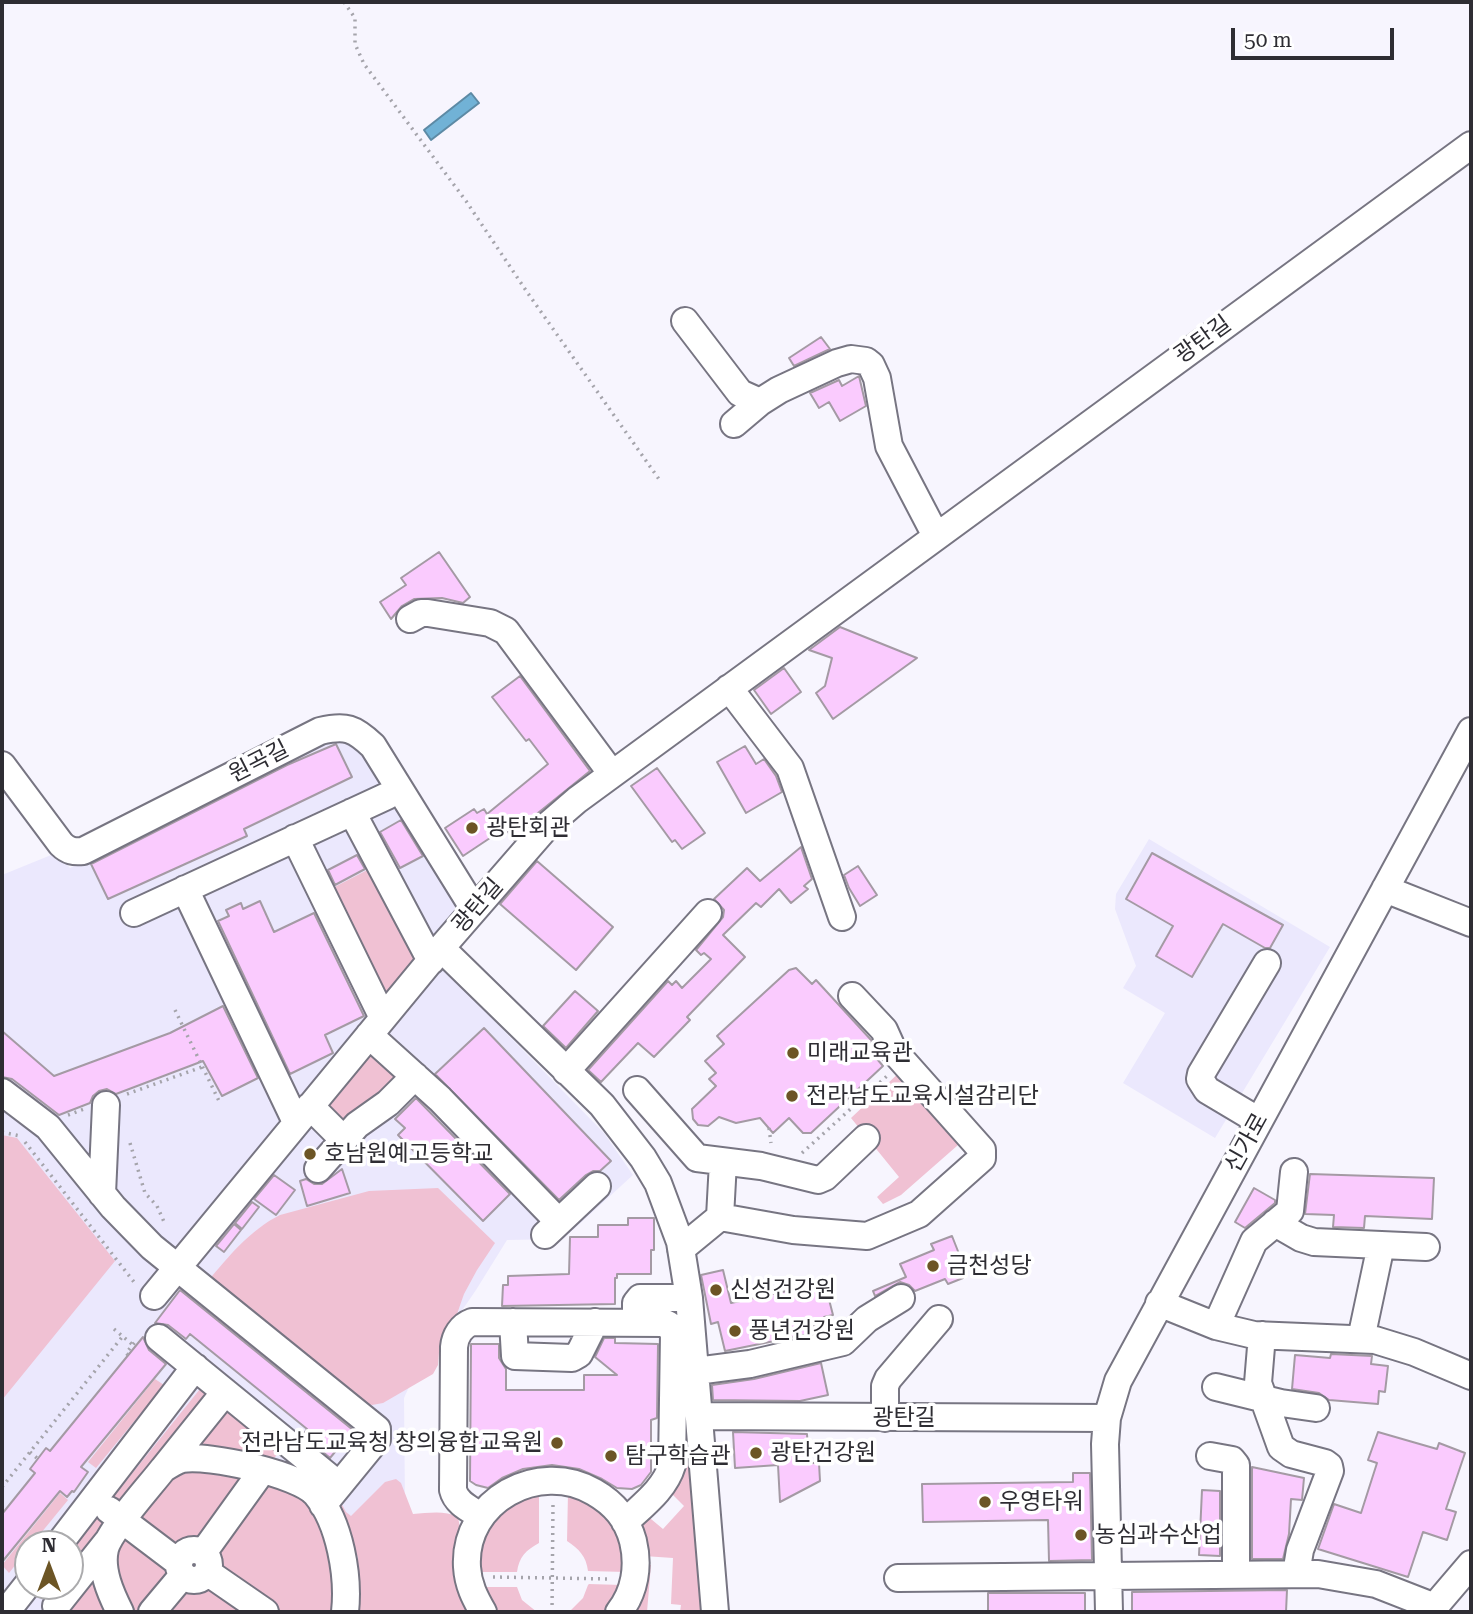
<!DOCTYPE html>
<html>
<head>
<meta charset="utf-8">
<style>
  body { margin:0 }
  #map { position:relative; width:1473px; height:1614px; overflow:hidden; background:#f7f5fe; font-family:"Roboto Serif",serif }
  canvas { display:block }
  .frame { position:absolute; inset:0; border:4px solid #2e2d33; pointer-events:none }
  .north { position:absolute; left:14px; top:1530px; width:70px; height:70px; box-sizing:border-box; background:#fff; border:2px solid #ababad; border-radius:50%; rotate:0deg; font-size:19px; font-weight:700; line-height:28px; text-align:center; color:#2e2d33 }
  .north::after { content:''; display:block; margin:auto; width:24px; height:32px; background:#6c5525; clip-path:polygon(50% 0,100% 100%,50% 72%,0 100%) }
  .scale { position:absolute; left:1231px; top:28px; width:163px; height:32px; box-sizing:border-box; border:4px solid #2e2d33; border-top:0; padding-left:9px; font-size:21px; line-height:24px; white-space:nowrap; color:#2e2d33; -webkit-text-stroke:5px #fff; paint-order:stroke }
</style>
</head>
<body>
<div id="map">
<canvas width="1473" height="1614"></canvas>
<div class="frame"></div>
<div class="north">N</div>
<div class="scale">50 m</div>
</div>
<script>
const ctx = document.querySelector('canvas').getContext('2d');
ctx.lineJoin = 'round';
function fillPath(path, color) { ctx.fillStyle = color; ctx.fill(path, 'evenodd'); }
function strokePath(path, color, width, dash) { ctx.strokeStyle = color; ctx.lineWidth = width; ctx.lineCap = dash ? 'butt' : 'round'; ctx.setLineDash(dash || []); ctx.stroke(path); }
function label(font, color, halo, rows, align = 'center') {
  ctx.font = font + ' "Roboto Serif","Noto Sans KR",serif'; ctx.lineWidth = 7; ctx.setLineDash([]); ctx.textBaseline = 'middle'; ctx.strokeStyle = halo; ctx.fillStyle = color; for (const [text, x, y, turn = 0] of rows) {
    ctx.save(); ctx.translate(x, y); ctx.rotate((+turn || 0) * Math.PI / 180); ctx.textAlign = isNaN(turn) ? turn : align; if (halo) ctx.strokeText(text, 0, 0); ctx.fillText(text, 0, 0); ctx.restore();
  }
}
fillPath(new Path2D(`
  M327,737L349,741L363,751L457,907L428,953L604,1133L633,1175L563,1239L507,1240L476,1290L408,1389L404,1398L406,1612H2V875L56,853L70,868ZM28,1544H70V1586H28Z
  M1149,839L1330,947L1215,1138L1123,1083L1165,1013L1123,988L1136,966L1115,909L1116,894Z`), '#ebe8fd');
fillPath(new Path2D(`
  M375,866L422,956L384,1004L325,892Z
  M369,1043L404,1075L348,1129L321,1097Z
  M903,1069L966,1138L901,1195L883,1204L877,1197L899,1177L851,1118Z
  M2,1135L17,1138L115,1261L2,1400Z
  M438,1188L495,1243L477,1270L464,1294L450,1334L439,1352L438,1365L433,1374L383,1403L372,1405L361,1402L208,1281C229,1256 250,1230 280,1215L369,1191Z
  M683,1370L706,1612H680L681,1605L671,1604L673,1558L644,1556L641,1526L645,1514L663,1529L684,1506L667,1489Z
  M155,1379L164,1385L96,1468L88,1462Z
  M200,1389L213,1400L127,1506L114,1496Z
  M225,1400L282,1449L269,1464L188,1455Z
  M174,1469L247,1472L200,1547L178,1548L145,1524L141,1516Z
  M396,1479L401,1483L413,1514C428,1513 445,1510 458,1517L476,1612H353L358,1558L349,1531L335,1500L340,1501L346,1512L351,1516L385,1482Z
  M266,1482L306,1496L323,1526L336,1583L331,1612H275L214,1564V1557Z
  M531,1490L539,1495V1543C526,1550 519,1557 517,1572H479L478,1550L487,1523Z
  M60,1493L68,1500L32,1544H28V1549L9,1573L2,1565Z
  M568,1493L614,1512L626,1572L588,1571C586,1556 579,1549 567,1541Z
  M97,1515L110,1525L70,1575V1548Z
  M123,1533L173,1569L142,1612H131L113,1560Z
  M98,1556L112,1612H60Z
  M644,1564L651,1565L647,1612H628Z
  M189,1582L203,1584L248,1612H160Z
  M588,1585L589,1584L622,1585L612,1604L605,1612H569L583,1598Z
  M482,1587H517L522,1600L537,1612H498L489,1603Z`), '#f0c1d3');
const water = new Path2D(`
  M471,93L479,103L431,140L424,130Z`);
fillPath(water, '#71b2d6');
strokePath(water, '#5d8aa5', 2);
const building = new Path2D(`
  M821,337L830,349L794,366L789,358Z
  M859,376L866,406L840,421L829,402L819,408L810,393L839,380L842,386Z
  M439,552L470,597L463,603L442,598L414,599L402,606L391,619L380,602L406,585L401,578Z
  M840,627L917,658L833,719L816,693L825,686L832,658L809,650Z
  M784,668L801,692L771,714L754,690Z
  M520,676L590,771L538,813L514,840L505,828L463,856L445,828L474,809L477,813L484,809L487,814L548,764L529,739L526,741L492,697Z
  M336,744L352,777L244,829L247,836L108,899L91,864L287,765Z
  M745,746L756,764L764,759L776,776L782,792L746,813L717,762Z
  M657,768L705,833L682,849L675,840L672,842L631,786Z
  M401,820L423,856L400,868L380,832Z
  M801,847L812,879L804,886L808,889L791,903L779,889L761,907L756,903L723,935L745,957L687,1017L690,1020L654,1057L638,1043L601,1082L588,1070L668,981L672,985L676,981L682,988L711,959L704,953L701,955L696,950L723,917L724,910L714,899L747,868L760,881Z
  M1152,853L1283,925L1270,948H1265L1223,924L1192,977L1156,956L1173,926L1126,899Z
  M357,855L365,869L335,885L328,870Z
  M537,861L613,927L576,970L500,904Z
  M858,866L877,895L860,906L849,888L844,875Z
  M260,901L274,932L314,913L364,1016L325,1035L333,1053L290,1074L218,921L229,916L226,910L241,903L243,909Z
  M796,968L812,984L816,980L872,1041L866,1046L883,1066L811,1133H803L789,1118L773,1133L760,1118L736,1123L719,1117L708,1126L698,1125L693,1119L692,1109L716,1086L709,1079L716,1073L705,1061L724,1044L717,1036L789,970Z
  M575,991L598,1011L566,1048L543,1026Z
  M223,1006L258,1078L222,1096L203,1061L116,1094L107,1089L99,1091L93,1096L90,1103L59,1115L12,1079L2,1077V1031L54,1076L170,1033Z
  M484,1028L611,1161L600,1171H593L586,1175L559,1200L435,1074Z
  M416,1098L510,1194L483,1221L398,1135L405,1128L395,1119Z
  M342,1169L350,1193L307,1206L300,1181L306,1179L314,1184H322Z
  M1310,1174L1434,1178L1432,1219L1365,1216L1364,1228L1333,1227L1334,1215L1305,1214Z
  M274,1175L295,1190L276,1215L254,1199Z
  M1254,1188L1275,1200V1203L1245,1228L1235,1222Z
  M252,1202L259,1207L242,1229L235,1223Z
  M628,1218H654V1250H651V1274H617V1278H615V1304L502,1306L503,1285H508V1276L569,1274L570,1237H598V1225H628Z
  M234,1224L241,1230L224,1252L216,1246Z
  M952,1236L965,1269L963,1278L948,1284L945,1279L915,1291L909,1285L900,1282L875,1296L873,1291L906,1277L900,1264L934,1250L931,1244Z
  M723,1270L731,1303L815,1285L816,1290L826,1288L833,1315L824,1317L825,1323L812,1326L814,1333L725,1351L718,1322L711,1324L701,1275Z
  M180,1290L353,1430L330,1458L303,1435L307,1429L190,1334L186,1339L168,1325L155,1323Z
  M143,1337L149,1350L166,1364L81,1467L88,1472L74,1492L72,1491L67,1497L60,1491L2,1562V1514L35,1473L30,1469L46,1448L50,1451Z
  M604,1338H615V1343L658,1344L657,1418L651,1420V1472L641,1485L632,1489L617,1488L602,1479L579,1469L552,1465L523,1469L502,1478L488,1488L476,1485L470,1481L471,1344H499V1358L506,1369V1390H584V1375H617L595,1357Z
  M1331,1354L1372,1356L1371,1364L1388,1366L1385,1392L1379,1391L1378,1404L1329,1400L1319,1393L1292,1389L1295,1355L1330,1358Z
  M821,1363L828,1395L800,1401L713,1400L712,1385L754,1379Z
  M733,1432L807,1434L809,1463H819L820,1481L780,1502L778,1465L735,1468Z
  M1378,1432L1437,1449L1439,1443L1465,1453L1446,1509L1456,1512L1447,1540L1423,1532L1408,1577L1318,1549L1334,1504L1361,1513L1377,1463L1368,1460Z
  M1252,1467L1304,1478L1302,1500L1291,1499L1289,1534L1283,1559H1252Z
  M1073,1473H1090L1092,1560L1049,1561L1048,1520L923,1522L922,1484L1073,1482Z
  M1202,1490L1220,1491V1556L1199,1555Z
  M1287,1590L1286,1612H1132V1592Z
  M988,1593H1085V1612H988Z`);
fillPath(building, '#facbfe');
strokePath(building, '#a49aa4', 2);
const minor = new Path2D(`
  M685,321L740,393L760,402
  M734,424L760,402L779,390L837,363L851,359L866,361L871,365L877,378L889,446L936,536
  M410,619L421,613H428L490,623L506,631L612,774
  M729,688L790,768L842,917
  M2,765L61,844C68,851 74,852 83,851L320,731C346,725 354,728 373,746L474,909
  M352,812L431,961
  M295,838L383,1018
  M185,889L296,1122
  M1385,889L1471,923
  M134,913L387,796
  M369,1035L440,1099L559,1222
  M566,1071L708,913
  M637,1090L697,1158L761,1166L818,1180L825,1177L866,1138
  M2,1092L48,1127L113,1207L152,1247L377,1429V1439L323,1505
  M310,1106L344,1140
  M1259,1121L1207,1090L1200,1079L1201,1074L1267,963
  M318,1169L357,1125L388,1103L415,1076
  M102,1194L106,1105
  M720,1217L793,1230L867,1236L919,1214L982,1158V1150L893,1050L884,1030L852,996
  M1275,1223L1301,1238L1314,1242L1426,1247
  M545,1235L597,1186
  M681,1249L720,1217L723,1162
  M154,1296L441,948
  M1159,1303L1216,1326L1254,1335L1375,1340L1414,1352L1471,1376
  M513,1322L515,1356L572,1358L579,1354L595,1322
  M636,1323V1303L640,1298H689
  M1216,1326L1254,1241L1290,1211L1294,1172
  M1262,1335L1258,1383L1281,1447L1291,1454L1325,1463L1329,1466L1330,1471L1300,1550L1296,1574
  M159,1338L339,1485
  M1361,1339L1381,1245
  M696,1371L750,1364L843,1342L867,1319L901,1298
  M1216,1387L1281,1403L1316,1408
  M700,1416L1107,1418
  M885,1418V1386L888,1379L939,1319
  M1210,1456L1232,1460L1236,1465V1575
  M164,1468L225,1392
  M109,1510L179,1563
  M481,1516C470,1509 456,1503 453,1490L454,1347C455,1336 461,1326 472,1322L665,1323L669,1325L674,1334L672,1465C665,1489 643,1505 625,1522
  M59,1544L195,1367
  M179 1565a15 15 0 1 1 30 0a15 15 0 1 1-30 0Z
  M203,1553L262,1471
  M207,1572L265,1612
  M898,1578L1318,1574L1376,1584L1435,1607
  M56,1606L107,1542
  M6,1612L28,1584
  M120,1612C111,1594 100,1570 105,1549C109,1531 150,1486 163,1469C169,1465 175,1461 182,1459C208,1454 299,1474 316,1494C340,1523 349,1576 345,1612
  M152,1612L183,1575
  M483,1612C475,1598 468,1585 467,1567C463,1500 539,1460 594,1492C615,1504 627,1519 633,1541C639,1566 635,1592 619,1612
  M715,1612L689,1298L680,1242L658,1183L643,1158L602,1105L441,948L548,825L577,800L1471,145
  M1109,1612L1105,1444L1107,1418L1118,1381L1471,731
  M1430,1612L1471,1564`);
strokePath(minor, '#777582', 30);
strokePath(new Path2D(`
  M344,2L355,18V44L364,64L466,201L527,292L661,482
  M175,1010L220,1103
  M127,1094L202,1067
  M68,1115L84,1109
  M769,1128L771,1143
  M2,1132L20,1136
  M25,1142L134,1282
  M130,1143L145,1193L157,1206L165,1224
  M802,1153L887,1076
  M114,1329L133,1345
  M128,1355L126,1353L136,1341
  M30,1452L38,1459
  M2,1487L123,1336
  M493,1577L611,1579
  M552,1612L553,1504`), '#a5a4ab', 3.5, [2, 5]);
strokePath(minor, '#fff', 26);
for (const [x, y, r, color] of [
  [472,828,7,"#6c5525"],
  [793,1053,7,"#6c5525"],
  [792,1096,7,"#6c5525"],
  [310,1154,7,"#6c5525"],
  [933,1266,7,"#6c5525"],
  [716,1290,7,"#6c5525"],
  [735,1331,7,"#6c5525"],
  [557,1443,7,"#6c5525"],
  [756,1453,7,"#6c5525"],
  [611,1456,7,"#6c5525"],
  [985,1502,7,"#6c5525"],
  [1081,1535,7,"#6c5525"]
]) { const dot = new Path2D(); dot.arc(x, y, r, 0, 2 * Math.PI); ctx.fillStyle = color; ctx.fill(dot); strokePath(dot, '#fff', 2.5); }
label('23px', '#2e2d33', '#fff', [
  ["광탄길",1203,340,-36],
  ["원곡길",259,762,-27],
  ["광탄길",478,906,-49],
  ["신가로",1247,1143,-61],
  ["광탄길",904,1418]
]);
label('23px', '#2e2d33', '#fff', [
  ["광탄회관",486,828],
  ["미래교육관",807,1053],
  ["전라남도교육시설감리단",806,1096],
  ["호남원예고등학교",324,1154],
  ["금천성당",947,1266],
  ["신성건강원",730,1290],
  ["풍년건강원",749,1331],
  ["전라남도교육청 창의융합교육원",543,1443,"right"],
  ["광탄건강원",770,1453],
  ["탐구학습관",625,1456],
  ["우영타워",999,1502],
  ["농심과수산업",1095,1535]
], 'left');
</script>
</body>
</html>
